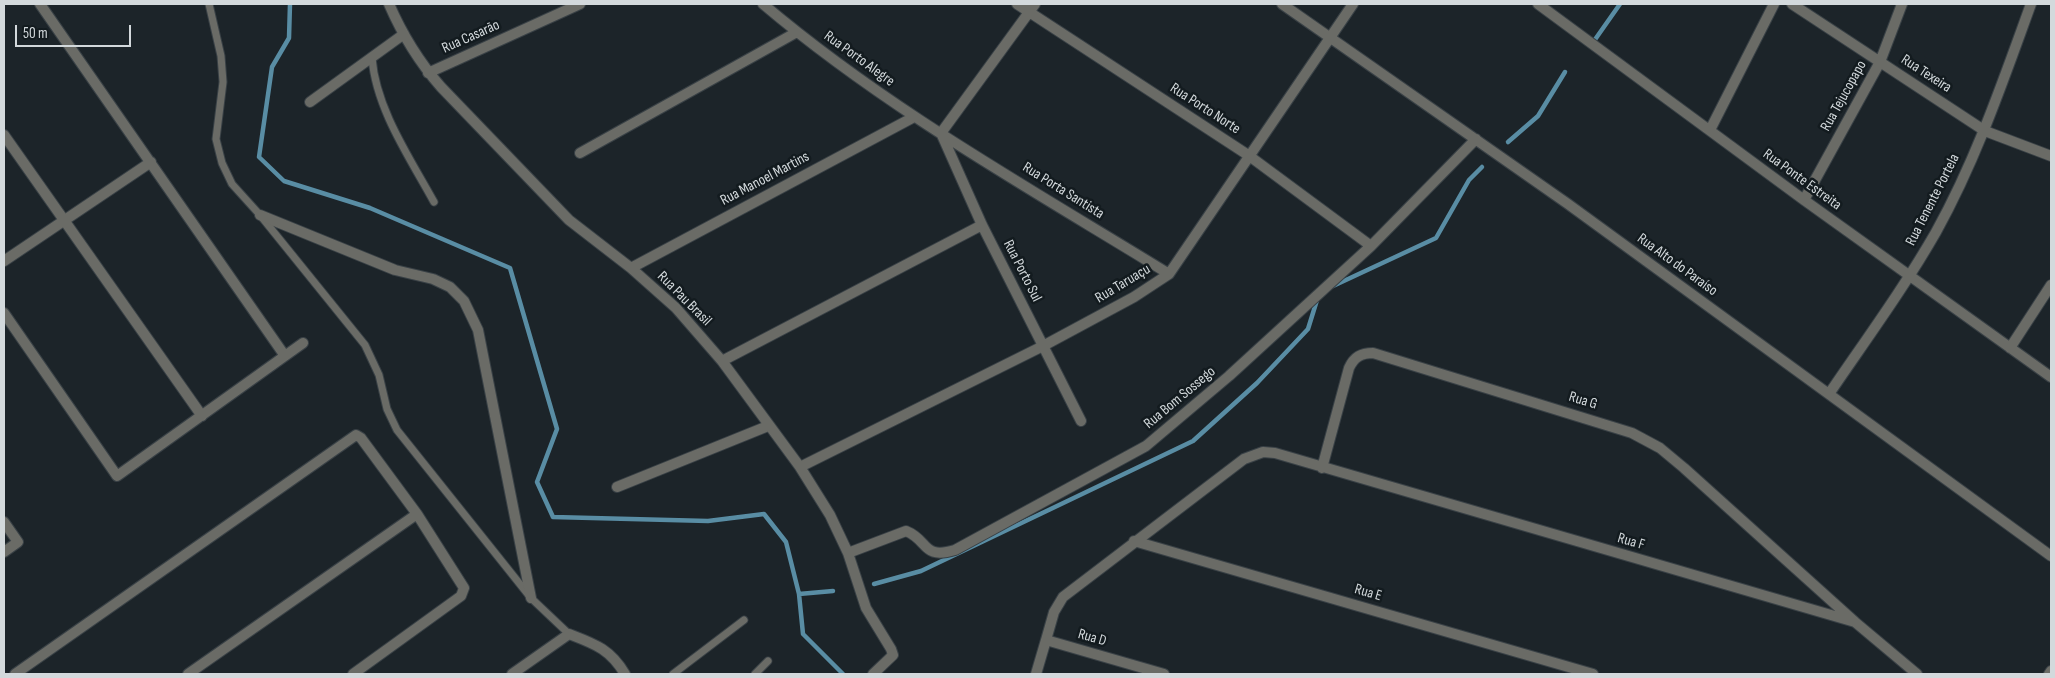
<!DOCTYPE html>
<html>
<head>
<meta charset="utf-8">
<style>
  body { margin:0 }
  #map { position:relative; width:2055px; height:678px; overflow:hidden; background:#1c2429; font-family:"Sofia Sans Condensed",sans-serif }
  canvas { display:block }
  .frame { position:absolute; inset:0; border:5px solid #d3d9dc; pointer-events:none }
  .scale { position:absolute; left:15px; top:25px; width:116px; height:22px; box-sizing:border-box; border:2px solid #d3d9dc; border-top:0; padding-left:6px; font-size:15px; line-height:18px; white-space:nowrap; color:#d3d9dc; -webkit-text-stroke:4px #131b1f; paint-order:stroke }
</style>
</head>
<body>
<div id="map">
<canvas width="2055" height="678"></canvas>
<div class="frame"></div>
<div class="scale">50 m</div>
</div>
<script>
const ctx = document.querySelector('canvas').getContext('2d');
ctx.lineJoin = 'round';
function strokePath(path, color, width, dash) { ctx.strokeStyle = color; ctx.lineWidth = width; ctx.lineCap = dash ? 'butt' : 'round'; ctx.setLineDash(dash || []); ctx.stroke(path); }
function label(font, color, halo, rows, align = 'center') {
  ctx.font = font + ' "Sofia Sans Condensed",sans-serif'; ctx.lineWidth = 5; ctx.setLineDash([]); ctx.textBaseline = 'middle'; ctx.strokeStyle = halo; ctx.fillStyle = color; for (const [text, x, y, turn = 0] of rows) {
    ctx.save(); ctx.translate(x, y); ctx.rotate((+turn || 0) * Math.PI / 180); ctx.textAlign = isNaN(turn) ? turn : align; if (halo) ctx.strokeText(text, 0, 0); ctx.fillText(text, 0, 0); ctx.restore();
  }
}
strokePath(new Path2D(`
  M290,4L289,38L272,67L259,157L284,181L370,208L510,268L557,429L537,482L553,517L708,521L764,514L786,542L799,594L803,634L843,674
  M1594,41L1620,4
  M1508,142L1538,116L1565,72
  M1333,286L1436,238L1469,180L1482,167
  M874,584L921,571L1193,441L1257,383L1308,329L1317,300
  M799,594L833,591`), '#598da4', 4.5);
const service = new Path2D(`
  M209,4L221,56L223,82L216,139L222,163L232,184L260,215L365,345L379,375L387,409L397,430L531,598L569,634
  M372,58C376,109 410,158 434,202
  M673,674L744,620
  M755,674L768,661`);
const minor = new Path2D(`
  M40,4L285,356
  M389,4C402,34 420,63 441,87L569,220L631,268L676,308L722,361L800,467L830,515L848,553L866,608L891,649L893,655L873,674
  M763,4C887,109 1031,189 1169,274
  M1017,4L1248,155L1371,246
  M1282,4L1568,204L2051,556
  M1538,4L1804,200L2051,377
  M1792,4L1985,131L2051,156
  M428,73L580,4
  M310,102L404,34
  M1710,130L1774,4
  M941,133L982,225L1081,421
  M941,133L1035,4
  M4,135L202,416
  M580,153L797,32
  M1804,200L1880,62L1902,4
  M260,215L395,270L433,279L450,287L464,301L478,330L531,598
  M4,261L151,162
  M631,268L914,117
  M4,313L117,476L303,343
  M2010,348L2051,285
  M722,361L982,225
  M1829,394C1865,341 1904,288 1936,232C1976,160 2003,81 2031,4
  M800,467L1043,346L1134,297L1169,274L1353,4
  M1322,468L1349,368C1354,357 1361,353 1373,353L1632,433L1660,448L1684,468L1855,622L1917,674
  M617,487L768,426
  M4,522L18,542L4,552
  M1134,541L1593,674
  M848,553L906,531C929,540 922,560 955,550L1146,446L1229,376L1371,246L1476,139
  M1046,640L1054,612L1063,597L1244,459L1263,452L1275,453L1855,622
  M15,674L356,435L361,438L417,514L464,588L461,596L353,674
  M188,674L417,514
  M512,674L569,634C595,644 610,649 625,674
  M1036,674L1046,640L1164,674`);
const tertiary = new Path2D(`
  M2049,674L2051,671`);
strokePath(service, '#394146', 9);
strokePath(minor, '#394146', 12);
strokePath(tertiary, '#394146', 12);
strokePath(service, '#6a6b66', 7);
strokePath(minor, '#6a6b66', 10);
strokePath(tertiary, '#6a6b66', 10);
label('15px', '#d3d9dc', '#131b1f', [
  ["Rua Casarão",471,37,-24],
  ["Rua Porto Alegre",859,59,36],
  ["Rua Texeira",1926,74,33],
  ["Rua Tejucopapo",1844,96,-61],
  ["Rua Porto Norte",1205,109,33],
  ["Rua Manoel Martins",765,179,-28],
  ["Rua Ponte Estreita",1802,180,36],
  ["Rua Porta Santista",1063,191,32],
  ["Rua Tenente Portela",1933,200,-63],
  ["Rua Alto do Paraíso",1677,265,36],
  ["Rua Porto Sul",1022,271,63],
  ["Rua Taruaçu",1123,284,-31],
  ["Rua Pau Brasil",684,299,45],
  ["Rua Bom Sossego",1180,398,-40],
  ["Rua G",1583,401,17],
  ["Rua F",1631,542,16],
  ["Rua E",1368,593,16],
  ["Rua D",1092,638,16]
]);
</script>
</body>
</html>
